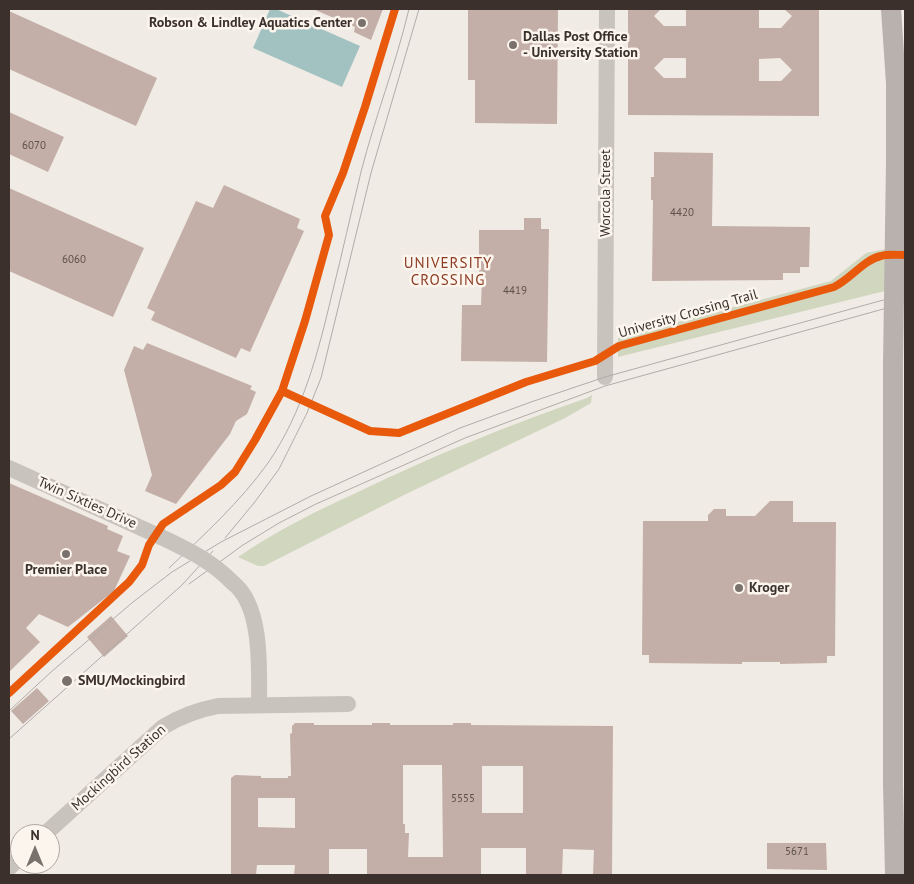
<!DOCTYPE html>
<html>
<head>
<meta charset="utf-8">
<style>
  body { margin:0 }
  #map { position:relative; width:914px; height:884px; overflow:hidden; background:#f0ebe5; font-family:"PT Sans",sans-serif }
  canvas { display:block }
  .frame { position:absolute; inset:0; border:10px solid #3b302b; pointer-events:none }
  .north { position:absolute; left:10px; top:824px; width:50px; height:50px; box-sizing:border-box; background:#fbf5ee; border:1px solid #aea6a0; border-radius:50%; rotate:0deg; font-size:14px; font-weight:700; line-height:20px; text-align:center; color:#3b302b }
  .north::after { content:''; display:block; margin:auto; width:18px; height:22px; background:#7a716c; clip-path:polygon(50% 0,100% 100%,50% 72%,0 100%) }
</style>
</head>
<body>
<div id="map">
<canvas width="914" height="884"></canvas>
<div class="frame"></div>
<div class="north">N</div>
</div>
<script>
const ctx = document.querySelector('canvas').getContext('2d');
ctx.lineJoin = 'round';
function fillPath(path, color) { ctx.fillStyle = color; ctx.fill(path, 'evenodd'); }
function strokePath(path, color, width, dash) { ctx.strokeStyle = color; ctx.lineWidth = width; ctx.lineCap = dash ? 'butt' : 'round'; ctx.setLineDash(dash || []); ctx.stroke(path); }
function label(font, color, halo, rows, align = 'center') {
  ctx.font = font + ' "PT Sans",sans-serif'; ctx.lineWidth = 5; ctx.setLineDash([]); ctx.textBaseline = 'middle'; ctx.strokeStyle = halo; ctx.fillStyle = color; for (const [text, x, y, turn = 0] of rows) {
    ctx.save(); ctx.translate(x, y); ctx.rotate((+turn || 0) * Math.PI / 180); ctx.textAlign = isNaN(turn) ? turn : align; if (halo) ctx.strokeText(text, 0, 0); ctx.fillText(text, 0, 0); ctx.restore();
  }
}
fillPath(new Path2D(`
  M905,245V286L618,357V338L831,281L866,253Z
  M592,395L591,403L565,418L404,495L264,566H258L238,557C276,531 316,511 358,492C432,456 509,425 587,398Z`), '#d1d6bf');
fillPath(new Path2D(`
  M270,9H276L360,46L342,87L253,48Z`), '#a1c2c1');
fillPath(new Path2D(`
  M313,9H383L371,40L354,32L355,27Z
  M495,9H507V10H558L557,124L475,123V80H468V10H495Z
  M628,9H661L654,16L664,26H686V9H759V28H781L792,16L784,9H819V116L628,115ZM664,58H686V78H664L654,68ZM780,58L792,70L781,81H759V59Z
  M9,11L157,78L136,126L9,69Z
  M9,112L64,137L48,172L9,154Z
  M654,152L713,153L712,226L810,227L809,267H800V273H783V280L652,281L653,200H651V177H654Z
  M224,185L300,219L297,228L304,231L250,352L241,348L236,358L151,320L155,312L147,308L196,201L213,208Z
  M9,188L144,248L113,317L9,271Z
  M524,218H541V229H549L547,362L461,361L462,305H481L482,278H479V230H524Z
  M147,343L252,386L250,389L256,392L247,414L236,421L230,434L176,504L145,491L152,475L124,370L134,346L143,350Z
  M9,483L108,526L107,529L123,536L117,551L130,556L114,591L68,627L39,614L26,628L40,642L9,672Z
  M770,501H793V522H836L835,656H827V663L780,664V662H742V664L649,663V655H642L643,521H708V515L714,509H726V516H755Z
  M111,616L128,636L104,657L87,637Z
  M37,688L49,701L23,724L11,711Z
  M295,723H314V725H372V723H390V725H453V723H471V725L613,726L612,875H593L594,850L563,849L562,875H526V848H481V875H367V849H329V875H294L295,865H257L256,875H231V778L235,775L261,776V778H288V776H291L290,734L292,733V726ZM403,765H442L443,857H408L409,833H405V824H403ZM482,766H523V813H482ZM258,798H295V828L258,827Z
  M767,843H826L827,870L767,869Z`), '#c3afa7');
strokePath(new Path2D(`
  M605,377L607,9
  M9,468L161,537
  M233,583C263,606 259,671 259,705
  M45,834L163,727C181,716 197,710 218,706L348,704
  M9,868L20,857`), '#c9c3be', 16);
strokePath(new Path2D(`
  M891,9L896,83V162
  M893,364V784L895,875`), '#b8b1ad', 20);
strokePath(new Path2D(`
  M225,538L254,503L279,469L307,413L321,378L371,173L419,9
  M169,568C204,535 240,502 268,463C303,412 318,353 332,294C342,254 351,213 361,172C375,117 396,64 409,9
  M189,584L243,545L279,523L316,504L465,438L605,386L905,303
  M9,711L51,672L133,602L172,572L221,542L311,496L460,428L531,402L605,377L905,294
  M9,739L182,585L213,551`), '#b1aca8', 1);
strokePath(new Path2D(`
  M161,537C190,551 210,560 233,583`), '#c9c3be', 16);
strokePath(new Path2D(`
  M893,364L896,162`), '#b8b1ad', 20);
strokePath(new Path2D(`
  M282,391L370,431L399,433L526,382L595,361L619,346L834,287C851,279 863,260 881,256C888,254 897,255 905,255
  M9,693L129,582L142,565L149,545L163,524L221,485L235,472L255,440L282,391L305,321L329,235L325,216L343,173L365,107L395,9`), '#e8590c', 8);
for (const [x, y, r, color] of [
  [362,23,5,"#7a716c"],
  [513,45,5,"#7a716c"],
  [66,554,5,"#7a716c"],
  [739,588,5,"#7a716c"],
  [67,681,6,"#7a716c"]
]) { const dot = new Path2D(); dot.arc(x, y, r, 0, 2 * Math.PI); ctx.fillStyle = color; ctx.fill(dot); strokePath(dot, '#fbf5ee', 2); }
label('11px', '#5d504a', null, [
  ["6070",34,146],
  ["4420",682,213],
  ["6060",74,260],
  ["4419",515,291],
  ["5555",463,799],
  ["5671",797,852]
]);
label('bold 14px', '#3b302b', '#fbf5ee', [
  ["Robson & Lindley Aquatics Center",352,23,"right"],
  ["Dallas Post Office",523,37],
  ["- University Station",523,53],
  ["Premier Place",66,570,"center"],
  ["Kroger",749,588],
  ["SMU/Mockingbird",78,681]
], 'left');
label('14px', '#3b302b', '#fbf5ee', [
  ["Worcola Street",606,193,-90],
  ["University Crossing Trail",688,314,-16],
  ["Twin Sixties Drive",87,503,24],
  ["Mockingbird Station",119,768,-42]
]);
ctx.letterSpacing = '1px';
label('15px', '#8c3b22', '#fbf5ee', [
  ["UNIVERSITY",448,264],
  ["CROSSING",448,281]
]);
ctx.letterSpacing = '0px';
</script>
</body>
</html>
